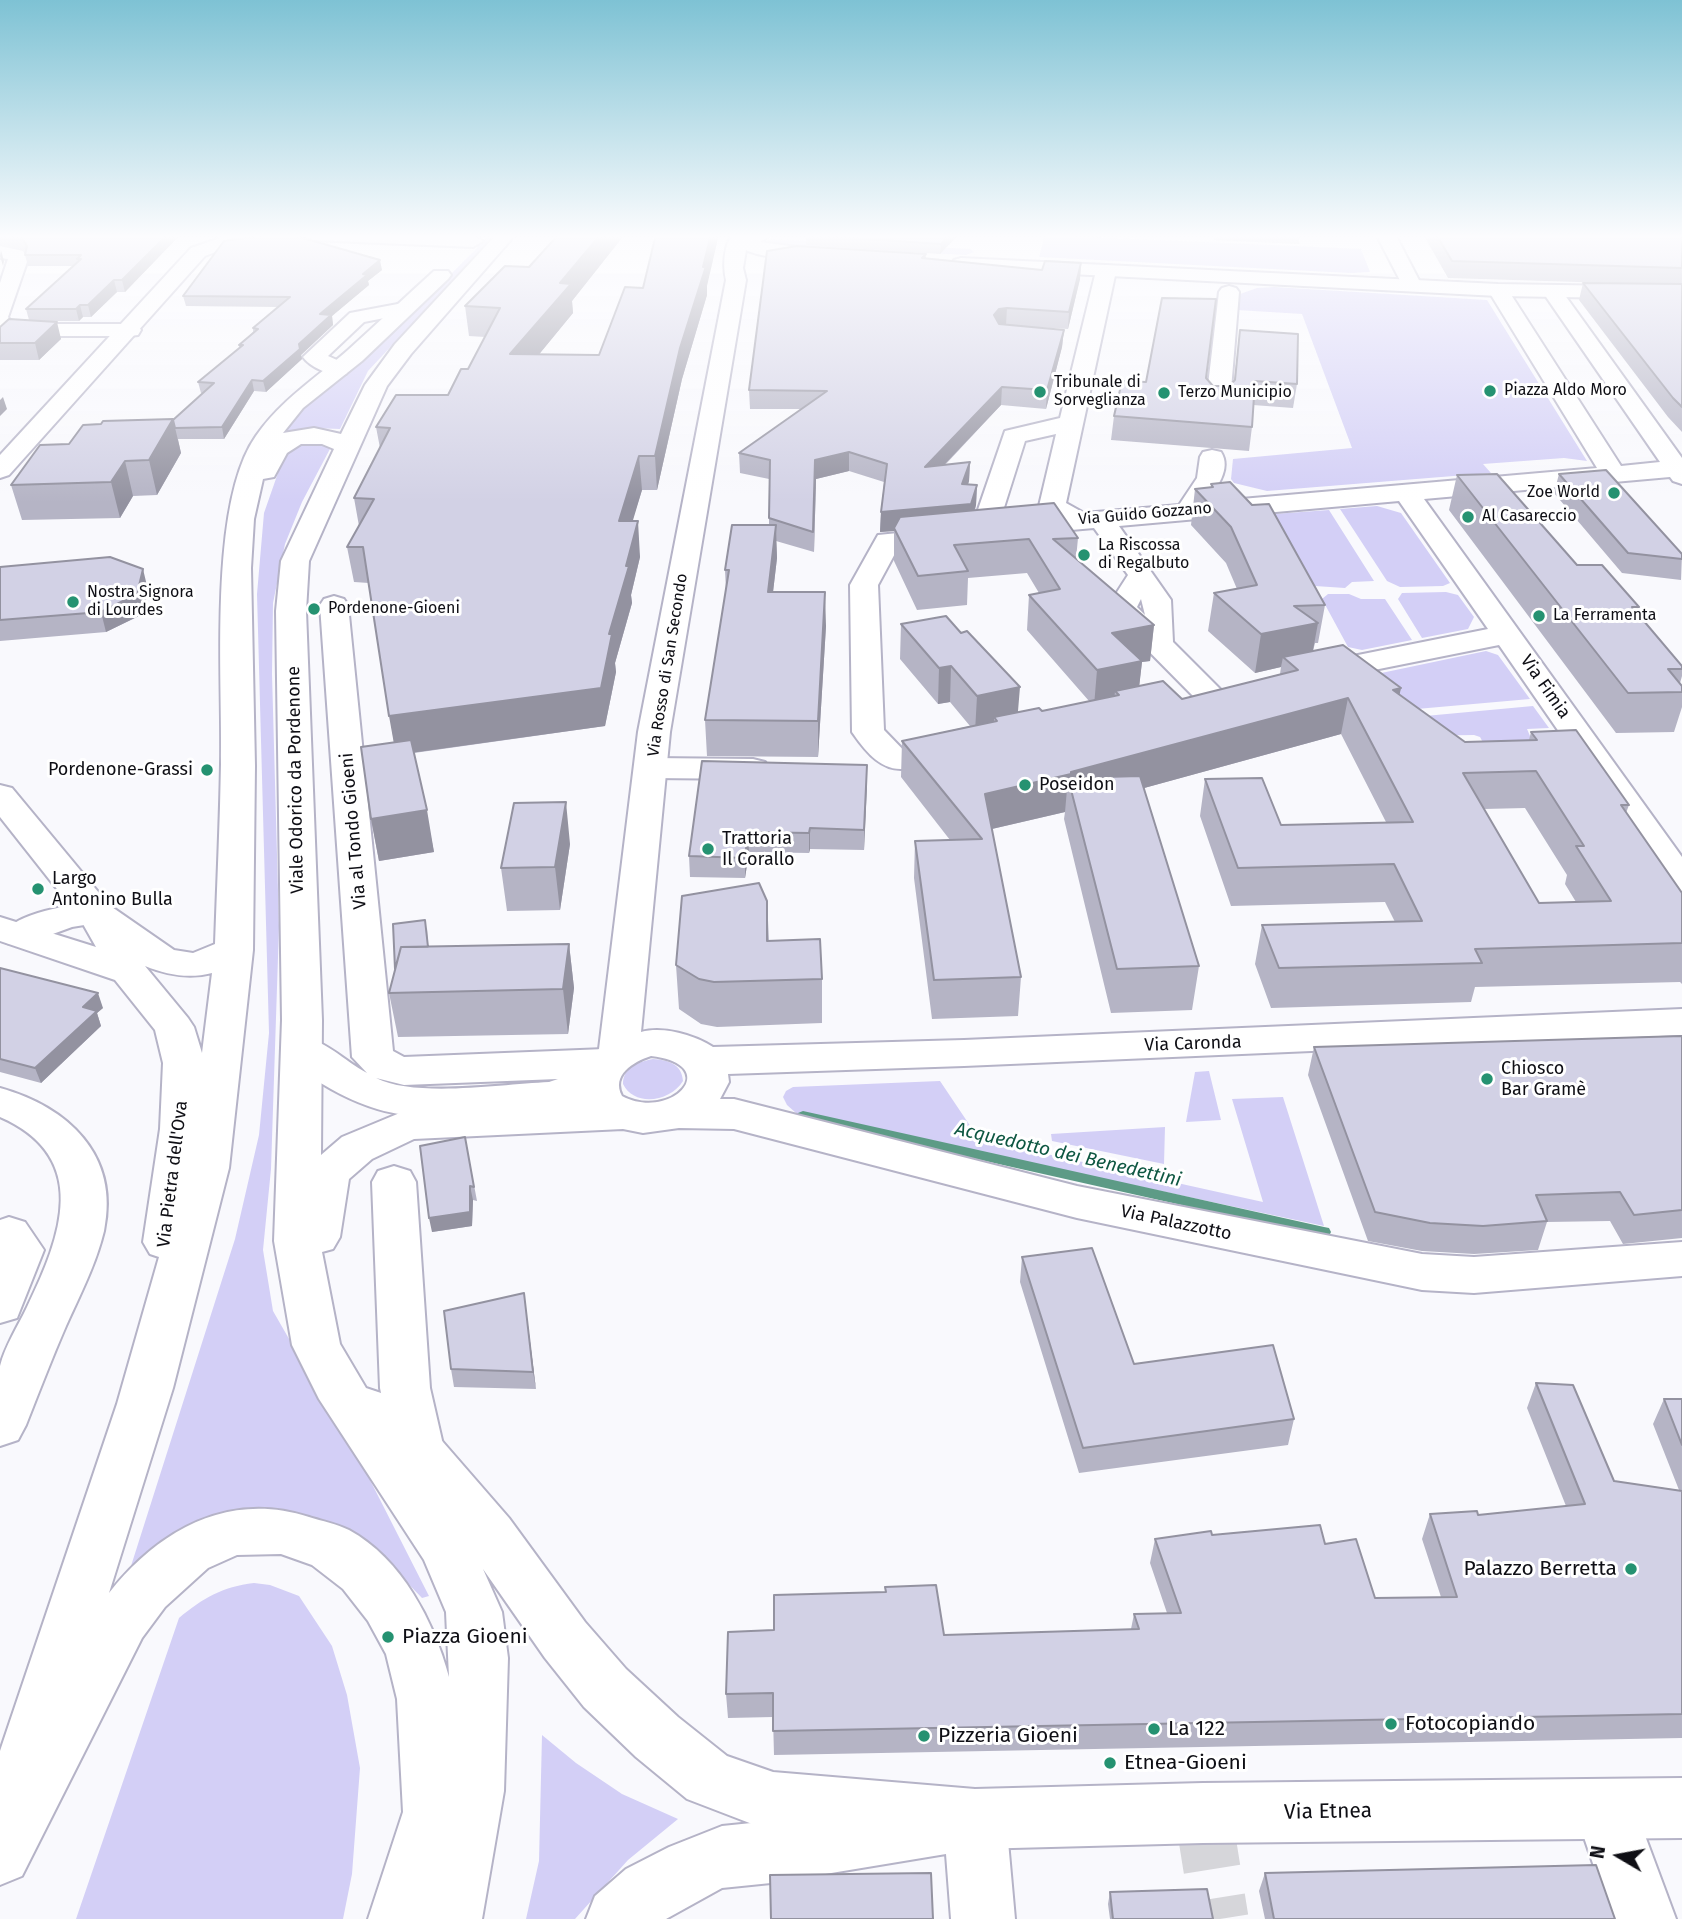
<!DOCTYPE html>
<html>
<head>
<meta charset="utf-8">
<style>
  body { margin:0 }
  #map { position:relative; width:1682px; height:1919px; overflow:hidden; background:#f9f9fd; font-family:"Fira Sans",sans-serif }
  canvas { display:block }
  .north { position:absolute; left:1584px; top:1821px; width:70px; height:70px; -webkit-text-stroke:5px #fff; paint-order:stroke; rotate:280deg; font-size:19px; font-weight:700; line-height:28px; text-align:center; color:#0f0f15 }
  .north::after { content:''; display:block; margin:auto; width:24px; height:32px; background:#0f0f15; clip-path:polygon(50% 0,100% 100%,50% 72%,0 100%) }
</style>
</head>
<body>
<div id="map">
<canvas width="1682" height="1919"></canvas>
<div class="north">N</div>
</div>
<script>
const ctx = document.querySelector('canvas').getContext('2d');
ctx.lineJoin = 'round';
function fillPath(path, color) { ctx.fillStyle = color; ctx.fill(path, 'evenodd'); }
function strokePath(path, color, width, dash) { ctx.strokeStyle = color; ctx.lineWidth = width; ctx.lineCap = dash ? 'butt' : 'round'; ctx.setLineDash(dash || []); ctx.stroke(path); }
function label(font, color, halo, rows, align = 'center') {
  ctx.font = font + ' "Fira Sans",sans-serif'; ctx.lineWidth = 6; ctx.setLineDash([]); ctx.textBaseline = 'middle'; ctx.strokeStyle = halo; ctx.fillStyle = color; for (const [text, x, y, turn = 0] of rows) {
    ctx.save(); ctx.translate(x, y); ctx.rotate((+turn || 0) * Math.PI / 180); ctx.textAlign = isNaN(turn) ? turn : align; if (halo) ctx.strokeText(text, 0, 0); ctx.fillText(text, 0, 0); ctx.restore();
  }
}
fillPath(new Path2D(`
  M491,234H496L368,371L340,429L311,428L283,434L305,407L368,357Z
  M1045,235L1361,249L1370,272L1351,273L1039,257Z
  M772,239L970,249L974,252L966,255L768,245L762,242Z
  M1274,287L1487,300L1587,461L1564,458L1483,464L1491,473L1267,491L1234,483L1231,479L1233,459L1352,448L1302,314L1237,310L1240,294L1257,288Z
  M313,440L331,447L302,502L285,544L273,603L272,674L279,927L271,1169L263,1250L273,1311L370,1480L429,1596L422,1598L369,1543L333,1523L287,1511L236,1514L190,1525L161,1542L131,1566L235,1239L259,1135L269,1033L257,594L264,513L286,450Z
  M1377,506L1401,513L1450,583L1443,586L1400,587L1387,581L1340,509Z
  M1329,510L1374,581L1352,582L1345,588L1315,586L1274,514Z
  M1446,592L1458,595L1474,617L1468,629L1422,638L1398,599L1402,593Z
  M1328,594H1349L1361,599H1385L1412,640L1362,650L1348,647L1322,599Z
  M1486,651L1498,655L1530,699L1394,711L1367,676Z
  M1533,706L1549,728L1527,729L1530,736L1567,756L1486,748L1480,737L1474,735L1405,736L1393,719Z
  M653,1059C668,1060 682,1064 683,1081C671,1101 635,1108 623,1084C623,1067 638,1062 653,1059Z
  M1209,1071L1221,1120L1186,1122L1195,1072Z
  M940,1081L979,1139L1263,1202L1232,1099L1283,1097L1324,1226L796,1113L787,1105L783,1097L786,1091L793,1087Z
  M1165,1127L1164,1164L1052,1141L1051,1134Z
  M254,1583L270,1585L299,1596L332,1646L347,1695L360,1768L352,1874L343,1919H76L179,1618C203,1598 222,1587 254,1583Z
  M542,1735L576,1763L622,1794L678,1819L628,1860L575,1919H526L539,1861Z`), '#d3cff6');
fillPath(new Path2D(`
  M803,1111L1324,1227L1329,1228L1331,1232L1329,1236L1324,1237L798,1119L796,1116L798,1113Z`), '#5d9b86');
strokePath(new Path2D(`
  M1203,1813L1220,1919`), '#d6d6da', 57, [57, 29]);
const minor = new Path2D(`
  M1376,234H1395L1422,286L1419,290H1405Z
  M0,246L23,251L28,259L8,317L10,320L28,324H130L138,325L141,330L138,335L130,336H28L0,330V283L8,259L0,258Z
  M1106,265L1113,267L1116,271L1066,503L1084,513L1179,505L1197,478L1200,457L1203,452L1212,450L1221,452C1232,469 1216,488 1207,502L1597,468L1488,290L1491,286H1505L1508,290L1621,466L1660,462L1542,291L1545,287H1559L1682,458V484L1673,481L1670,477L1424,499L1682,857V894L1669,891L1499,645L1314,682L1303,680L1299,673L1303,666L1488,629L1399,501L1119,526L1171,600L1173,642L1225,694L1220,701L1209,703L1198,701L1110,612V603L1128,575L1094,528L1014,535L1005,533L1001,527L1005,521L1050,516L1039,506L1056,434L1025,441L996,533L993,539L983,541L973,539L970,533L1005,431L1060,418L1096,271L1099,267ZM1141,599L1145,615L1137,607Z
  M1229,286L1236,288L1239,292L1230,402L1226,407H1210L1206,402L1219,292L1222,288Z
  M403,303L410,305L413,309L410,313L364,322L328,356L346,364L349,369L346,374C332,377 311,368 303,357L350,313Z
  M948,528L958,530L962,536L958,542L898,548L878,585L884,730L914,761L909,768C883,774 866,752 852,732L850,585L878,535Z
  M334,596L344,599L348,605L393,1051L404,1057L605,1049L620,1053L626,1063C619,1074 613,1084 602,1092C572,1113 533,1111 498,1113C429,1117 394,1124 331,1089C313,1079 293,1066 282,1049L288,1040C319,1031 340,1059 367,1073L352,1057L320,605L324,599ZM376,1078L404,1085L558,1079L549,1082C503,1084 415,1098 376,1078Z
  M651,758L753,759L765,762L770,769L765,776L753,779L651,778L639,775L634,768L639,761Z
  M96,902L109,905L115,913L109,921L72,927L20,946L7,943L1,935C17,912 70,905 96,902Z
  M394,1166L410,1171L416,1182L430,1388L444,1449L436,1464L418,1470L400,1464L392,1449L380,1388L372,1182L378,1171Z
  M9,1217L25,1222L44,1250L17,1318L0,1323V1220Z
  M1606,1781L1628,1790L1676,1919H1612L1575,1811L1584,1790Z
  M975,1789L997,1797L1006,1819L1015,1919H951L946,1854L771,1883L722,1888L666,1919H586L595,1896L626,1869L669,1847L722,1826L771,1821Z`);
const major = new Path2D(`
  M232,234H293L284,240L234,245L205,256L9,475L0,478V455L191,248Z
  M304,234C328,234 473,229 483,241L473,247L313,240Z
  M497,234H516L411,354L387,386L309,561L306,611L322,1020L321,1155L342,1137L407,1110L581,1102L576,1083L587,1061L599,1049L638,732L726,280C723,267 723,244 734,234H772L760,242L820,250L830,256C821,266 758,257 746,250L743,268L746,280L670,732L641,1032C664,1026 694,1035 713,1047L964,1040L1682,1009V1035L964,1066L728,1074L729,1082L720,1099H734L1077,1186L1422,1254L1474,1257L1682,1242V1276L1474,1293L1422,1290L1077,1218L734,1129L679,1128L643,1133L623,1129L414,1139L372,1159L349,1179L340,1237L333,1249L322,1252L340,1344L366,1388L384,1394L436,1434L509,1518L585,1622L626,1669L678,1717L727,1756L773,1772L975,1789L1203,1783L1682,1778V1838L1203,1843L975,1849L773,1832L687,1799L636,1757L584,1707L545,1658L483,1569L502,1612L508,1658L504,1791L482,1919H368L403,1812L397,1699L386,1654L368,1621L343,1589L312,1565L281,1554L237,1555L208,1568L165,1607L142,1638L22,1876L0,1885V1751L117,1404L159,1257L150,1254L143,1242L160,1129L163,1063L155,1030L115,980L0,941V917L96,947L79,917L0,817V785L12,788L109,905L174,950L193,953L215,944C217,884 220,824 221,764C223,679 208,504 256,436C281,400 316,378 348,350C377,324 405,297 434,271H448L451,275L448,279L362,361L303,408L283,433L314,428L341,434L365,385L395,344ZM301,444H322L334,449L281,561L276,611L282,1020L274,1241L292,1345L319,1399L424,1560L446,1612L449,1677C434,1622 402,1559 349,1530C337,1524 322,1521 309,1517C228,1491 159,1530 109,1593L173,1388L229,1168L253,950L255,766L251,568L254,519L263,479L274,477L287,453ZM145,966C167,975 189,979 212,973L202,1053L194,1027L188,1018ZM651,1056C725,1065 671,1122 622,1096C611,1075 633,1062 651,1056Z
  M961,258L1498,284L1682,287V299L1498,296L954,268L951,264L954,260Z
  M0,1088C68,1107 120,1155 104,1231C96,1264 80,1295 66,1326C52,1358 39,1392 26,1425L18,1440L0,1446C0,1425 0,1385 0,1366C5,1346 18,1326 27,1307C61,1237 92,1157 0,1117Z`);
strokePath(minor, '#b5b3c7', 4);
strokePath(major, '#b5b3c7', 4);
fillPath(minor, '#fff');
fillPath(major, '#fff');
fillPath(new Path2D(`
  M0,234H181L125,292H117L91,317H83L79,321H51L61,339L39,360H0V327L29,320L26,309L73,266H28L25,255L26,251L25,250L0,244Z
  M559,234H625L572,301L573,313L539,354L599,355L643,288L707,286V295L682,379L657,490H642L632,521L640,557L631,595L632,603L615,663L616,672L605,726L414,753L434,852L379,861L371,819L394,742L369,583L354,582L347,547L359,526L354,498L380,448L376,427L448,395L468,369L485,337L469,336L465,306L529,267Z
  M1214,234H1300L1299,244L1214,240Z
  M1423,234H1682V432L1668,417L1579,300L1583,283L1643,284L1448,278Z
  M806,235L956,237L940,254L806,245Z
  M926,254V259L1042,270L1081,263L1080,279L1068,329L1032,327L1064,330L1062,347L1046,409L1001,405L945,465L970,462L969,481L968,485H977L976,505L975,511L1078,538L1076,559L1154,625L1150,661L1142,662L1139,686L1182,699L1280,674L1281,667L1255,673L1208,631L1214,593L1237,589L1226,563L1191,525L1195,489L1211,488V484L1325,605L1318,643H1315L1313,651L1401,688L1399,695L1465,742L1529,740L1531,732L1629,805L1626,813L1682,893V984L1680,982L1475,987L1471,1002L1271,1008L1255,964L1262,925L1395,922L1385,902L1231,906L1200,816L1205,779L1281,825L1386,822L1341,734L1144,788L1199,966L1192,1010L1111,1013L1064,819L1065,812L992,829L1021,977L1018,1016L932,1019L914,878L915,841L950,840L901,777L902,741L970,726L950,702L938,704L900,659L901,624L1018,712L1042,711L1089,701L1027,630L1029,595L1039,593L1027,573L968,578L967,605L917,610L894,561V531L880,532L881,512L884,482L849,471L816,479L814,552L776,541L777,558L773,592L826,626L818,757L707,756L705,720L726,590L725,570L769,525V479L740,473L739,453L801,409H750L749,390ZM1525,808L1567,875L1565,884L1576,902L1539,903L1484,809Z
  M382,270L368,281L369,285L332,316L333,325L301,355L302,359L266,392L254,391L224,439H178L181,453L157,495L133,496L120,518L22,520L11,485L69,444L101,424L173,420L203,393H201L198,382L239,348V345L253,332V328L278,307L186,306L183,296Z
  M1240,330L1297,384L1293,408L1253,405L1252,427L1249,451L1111,440L1114,416L1146,382L1229,386L1234,381Z
  M1559,474L1682,554L1681,580L1622,573L1554,493Z
  M1457,475L1577,565L1639,607L1637,613L1682,666V676L1680,683L1682,686V707L1674,732L1616,733L1449,510Z
  M0,567L148,590L143,614L106,632L0,641Z
  M867,765L864,850L810,849L809,853L749,852L745,878L690,877L689,856Z
  M570,844L560,910L507,911L501,868Z
  M767,901L769,940L822,979V1023L717,1027L701,1024L679,1009L676,965Z
  M427,928L428,947L569,944L574,988L568,1034L398,1037L389,993Z
  M0,968L103,1008L97,1013L101,1026L41,1083L0,1072Z
  M1682,1036V1238L1623,1244L1610,1221L1547,1222L1538,1250L1474,1254L1422,1251L1368,1241L1308,1075L1314,1047Z
  M465,1137L477,1201L473,1200L472,1226L432,1232Z
  M1022,1257L1134,1364L1294,1419L1288,1445L1079,1473L1020,1282Z
  M526,1310L536,1389L454,1387L451,1369Z
  M1536,1383L1614,1481L1679,1490L1653,1424L1664,1399H1682V1738L774,1755L773,1717L728,1718L726,1694L774,1630L944,1635L1131,1629L1134,1614L1167,1613L1150,1563L1155,1539L1212,1535L1325,1544L1375,1598L1441,1597L1422,1539L1430,1514L1478,1515L1566,1506L1527,1408Z
  M1265,1873L1615,1919H1265L1259,1891Z
  M1110,1892L1213,1919H1110L1108,1904Z`), '#b5b4c5');
fillPath(new Path2D(`
  M168,234H181L125,292L122,280Z
  M601,234H625L572,301L573,313L514,385L510,354L560,283Z
  M711,234H719L707,286V295L682,379L657,490L655,456L680,348L703,267Z
  M949,234H957L956,237L940,254L941,244Z
  M1,250L4,261L3,266L0,256Z
  M380,260L382,270L368,281L369,285L332,316L333,325L301,355L302,359L266,392L263,381L299,344L320,314L363,274Z
  M1081,263L1080,279L1068,329L1069,312Z
  M114,280L117,292L91,317L88,305Z
  M80,305L83,317L79,321L76,309Z
  M1007,308L1006,325L998,326L994,315L999,309Z
  M57,322L61,339L39,360L35,343Z
  M1064,330L1062,347L1046,409L1047,390Z
  M252,380L254,391L224,439L222,427Z
  M1002,387L1001,405L924,486L925,467Z
  M3,397L7,409L0,416V400Z
  M173,419L181,453L157,495L149,460Z
  M849,452V471L816,479L814,552L815,460Z
  M639,456L642,490L622,557L619,521Z
  M125,461L133,496L120,518L111,482Z
  M970,462L969,481L961,504L962,484Z
  M977,485L976,505L970,524L894,528V531L880,532L881,512Z
  M638,521L640,557L631,595L632,603L615,663L616,672L605,726L396,755L389,716L609,634Z
  M776,525L777,558L769,626L768,592Z
  M143,569L148,590L143,614L106,632L101,612Z
  M825,592L826,626L818,757V721Z
  M1318,623L1311,661L1283,657L1281,667L1255,673L1261,634Z
  M1154,625L1150,661L1142,662L1138,697L1119,695L1115,691L1114,702L1094,706L1097,670L1112,633Z
  M951,666L950,702L938,704L939,668Z
  M1020,687L1017,723L997,721L994,717V728L975,732L977,696Z
  M1401,688L1393,724V690Z
  M1348,698L1341,734L1075,807L1068,778L1065,812L983,831L985,794Z
  M867,765V785L864,850V830Z
  M566,802L570,844L560,910L555,867Z
  M427,810L434,852L379,861L371,819Z
  M810,828V849L809,853V833Z
  M748,832L749,852L745,878V858Z
  M569,944L574,988L568,1034L563,989Z
  M98,993L103,1008L97,1013L101,1026L41,1083L35,1068L83,1007Z
  M470,1186L473,1200L472,1226L432,1232L429,1218Z
  M524,1293L526,1310L536,1389L533,1372Z`), '#9392a0');
const building = new Path2D(`
  M1,234H168L122,280H114L88,305H80L76,309H26L81,259H77L81,255H25L27,246L22,238Z
  M273,234H289L380,260L363,274L367,275L320,314L331,315L299,344L300,349L263,381L252,380L222,427L175,428L173,420L214,383L198,382L243,345H239L258,329L253,328L290,297L183,296L224,241Z
  M559,234H601L560,283L571,284L510,354L599,355L625,287L643,288L656,234H711L703,267L706,266L680,348L655,456H639L619,521H638L626,566H629L609,634H612L601,688L389,716L363,547H347L374,499L354,498L390,428L376,427L396,395H448L461,369H468L500,308L465,306L505,266L529,267Z
  M807,234H949L941,244L806,235Z
  M1436,234H1682V268L1452,261Z
  M797,246L926,254L922,258L1042,270L1045,261L1081,263L1069,312L1007,308L999,309L994,315L999,324L1064,330L1047,390L1002,387L925,467L970,462L962,484L977,485L971,504L881,512L887,464L849,452L815,460L813,532L769,518L770,460L739,453L827,391L749,390L767,251Z
  M1583,283L1682,284V407L1673,398Z
  M1162,298L1216,299L1206,378L1213,386H1229L1235,380L1240,330L1298,334L1297,384L1255,381L1252,427L1114,416L1122,381L1146,382Z
  M9,319L57,322L35,343H0V327Z
  M173,419L149,460L125,461L111,482L11,485L40,445L69,444L83,425L101,424L103,421Z
  M1606,470L1682,554V559L1628,553L1559,474Z
  M1497,474L1577,565H1602L1639,607H1632L1682,666V669H1668L1682,686V692L1628,693L1457,475Z
  M1230,482L1252,505L1269,504L1325,605L1294,606L1318,623L1261,634L1214,593L1257,585L1231,527L1195,489L1213,487L1211,484Z
  M1054,503L1078,538L1053,539L1154,625L1112,633L1142,661L1097,670L1029,595L1060,589L1029,539L954,545L968,571L918,576L894,528L900,517Z
  M732,525H776L768,592H825L818,721L705,720L729,570H725Z
  M110,557L143,569L137,594L101,612L0,620V567Z
  M946,616L961,633L967,631L1020,687L977,696L951,666L939,668L901,624Z
  M1343,645L1401,688L1393,690L1465,742L1537,740L1531,732L1576,730L1629,805H1621L1682,893V943L1475,949L1482,963L1279,968L1262,925L1422,921L1394,864L1238,868L1205,779L1262,778L1281,825L1413,822L1348,698L1071,772V774L985,794L1021,977L934,980L915,841L982,839L902,741L997,721L994,717L1039,708L1042,711L1119,695L1115,691L1163,681L1182,699L1298,670L1283,657ZM1536,771L1584,846H1576L1611,901L1539,903L1463,773Z
  M411,740L427,810L371,819L361,747Z
  M702,761L867,765L864,830L810,828L809,833L748,832L745,858L689,856Z
  M1140,776L1199,966L1117,969L1068,778Z
  M566,802L555,867L501,868L514,803Z
  M759,883L767,901V941L820,939L822,979L714,982L699,979L676,965L682,896Z
  M425,920L428,947H401L395,969L393,924Z
  M569,944L563,989L389,993L401,947Z
  M0,968L98,993L83,1007L97,1011L35,1068L0,1059Z
  M1682,1036V1210L1634,1215L1620,1192L1536,1195L1547,1221L1483,1226L1430,1223L1375,1212L1314,1047Z
  M465,1137L474,1187L470,1186V1212L429,1218L420,1146Z
  M1092,1248L1134,1364L1273,1345L1294,1419L1083,1448L1022,1257Z
  M524,1293L533,1372L451,1369L444,1311Z
  M1536,1383L1573,1385L1614,1481L1682,1491V1714L773,1731V1693L726,1694L728,1632L774,1630V1595L886,1592L885,1587L936,1585L944,1635L1139,1629L1134,1614L1181,1613L1155,1539L1211,1531L1212,1535L1320,1525L1325,1544L1356,1539L1375,1598L1457,1597L1430,1514L1477,1511L1478,1515L1585,1504Z
  M1664,1399H1682V1445Z
  M1596,1865L1615,1919H1274L1265,1873Z
  M931,1873L933,1919H771L770,1875Z
  M1207,1889L1213,1919H1113L1110,1892Z`);
fillPath(building, '#d2d1e5');
strokePath(building, '#9392a0', 2);
const sky = ctx.createLinearGradient(0, 0, 0, 503);
sky.addColorStop(0, '#7ec2d4');
sky.addColorStop(0.47, '#fcfcfe');
sky.addColorStop(1, '#fcfcfe00');
ctx.fillStyle = sky;
ctx.fillRect(0, 0, 1682, 503);
for (const [x, y, r, color] of [
  [1490,391,7,"#259271"],
  [1040,392,7,"#259271"],
  [1164,393,7,"#259271"],
  [1614,493,7,"#259271"],
  [1468,517,7,"#259271"],
  [1084,555,7,"#259271"],
  [73,602,7,"#259271"],
  [314,609,7,"#259271"],
  [1539,616,7,"#259271"],
  [207,770,7,"#259271"],
  [1025,785,7,"#259271"],
  [708,849,7,"#259271"],
  [38,889,7,"#259271"],
  [1487,1079,7,"#259271"],
  [1631,1569,7,"#259271"],
  [388,1637,7,"#259271"],
  [1391,1724,7,"#259271"],
  [1154,1729,7,"#259271"],
  [924,1736,7,"#259271"],
  [1110,1763,7,"#259271"]
]) { const dot = new Path2D(); dot.arc(x, y, r, 0, 2 * Math.PI); ctx.fillStyle = color; ctx.fill(dot); strokePath(dot, '#fff', 2.5); }
label('16px', '#0f0f15', '#fff', [
  ["Tribunale di",1054,383],
  ["Sorveglianza",1054,401],
  ["Piazza Aldo Moro",1504,391],
  ["Terzo Municipio",1178,393],
  ["Zoe World",1600,493,"right"],
  ["Al Casareccio",1482,517],
  ["La Riscossa",1098,546],
  ["di Regalbuto",1098,564],
  ["Nostra Signora",87,593],
  ["di Lourdes",87,611],
  ["Pordenone-Gioeni",328,609],
  ["La Ferramenta",1553,616]
], 'left');
label('16px', '#0f0f15', '#fff', [
  ["Via Guido Gozzano",1145,514,-5],
  ["Via Rosso di San Secondo",668,665,-81]
]);
label('18px', '#0f0f15', '#fff', [
  ["Via Fimia",1545,687,55],
  ["Viale Odorico da Pordenone",296,780,-91],
  ["Via al Tondo Gioeni",354,831,-95],
  ["Via Caronda",1193,1044,-2],
  ["Via Pietra dell'Ova",173,1174,-83],
  ["Via Palazzotto",1176,1223,12]
]);
label('18px', '#0f0f15', '#fff', [
  ["Pordenone-Grassi",193,770,"right"],
  ["Poseidon",1039,785],
  ["Trattoria",722,839],
  ["Il Corallo",722,860],
  ["Largo",52,879],
  ["Antonino Bulla",52,900],
  ["Chiosco",1501,1069],
  ["Bar Gramè",1501,1090]
], 'left');
label('italic 19px', '#0e5742', '#fff', [
  ["Acquedotto dei Benedettini",1068,1155,13]
]);
label('21px', '#0f0f15', '#fff', [
  ["Palazzo Berretta",1617,1569,"right"],
  ["Piazza Gioeni",402,1637],
  ["Fotocopiando",1405,1724],
  ["La 122",1168,1729],
  ["Pizzeria Gioeni",938,1736],
  ["Etnea-Gioeni",1124,1763]
], 'left');
label('21px', '#0f0f15', '#fff', [
  ["Via Etnea",1328,1812,-1]
]);
</script>
</body>
</html>
